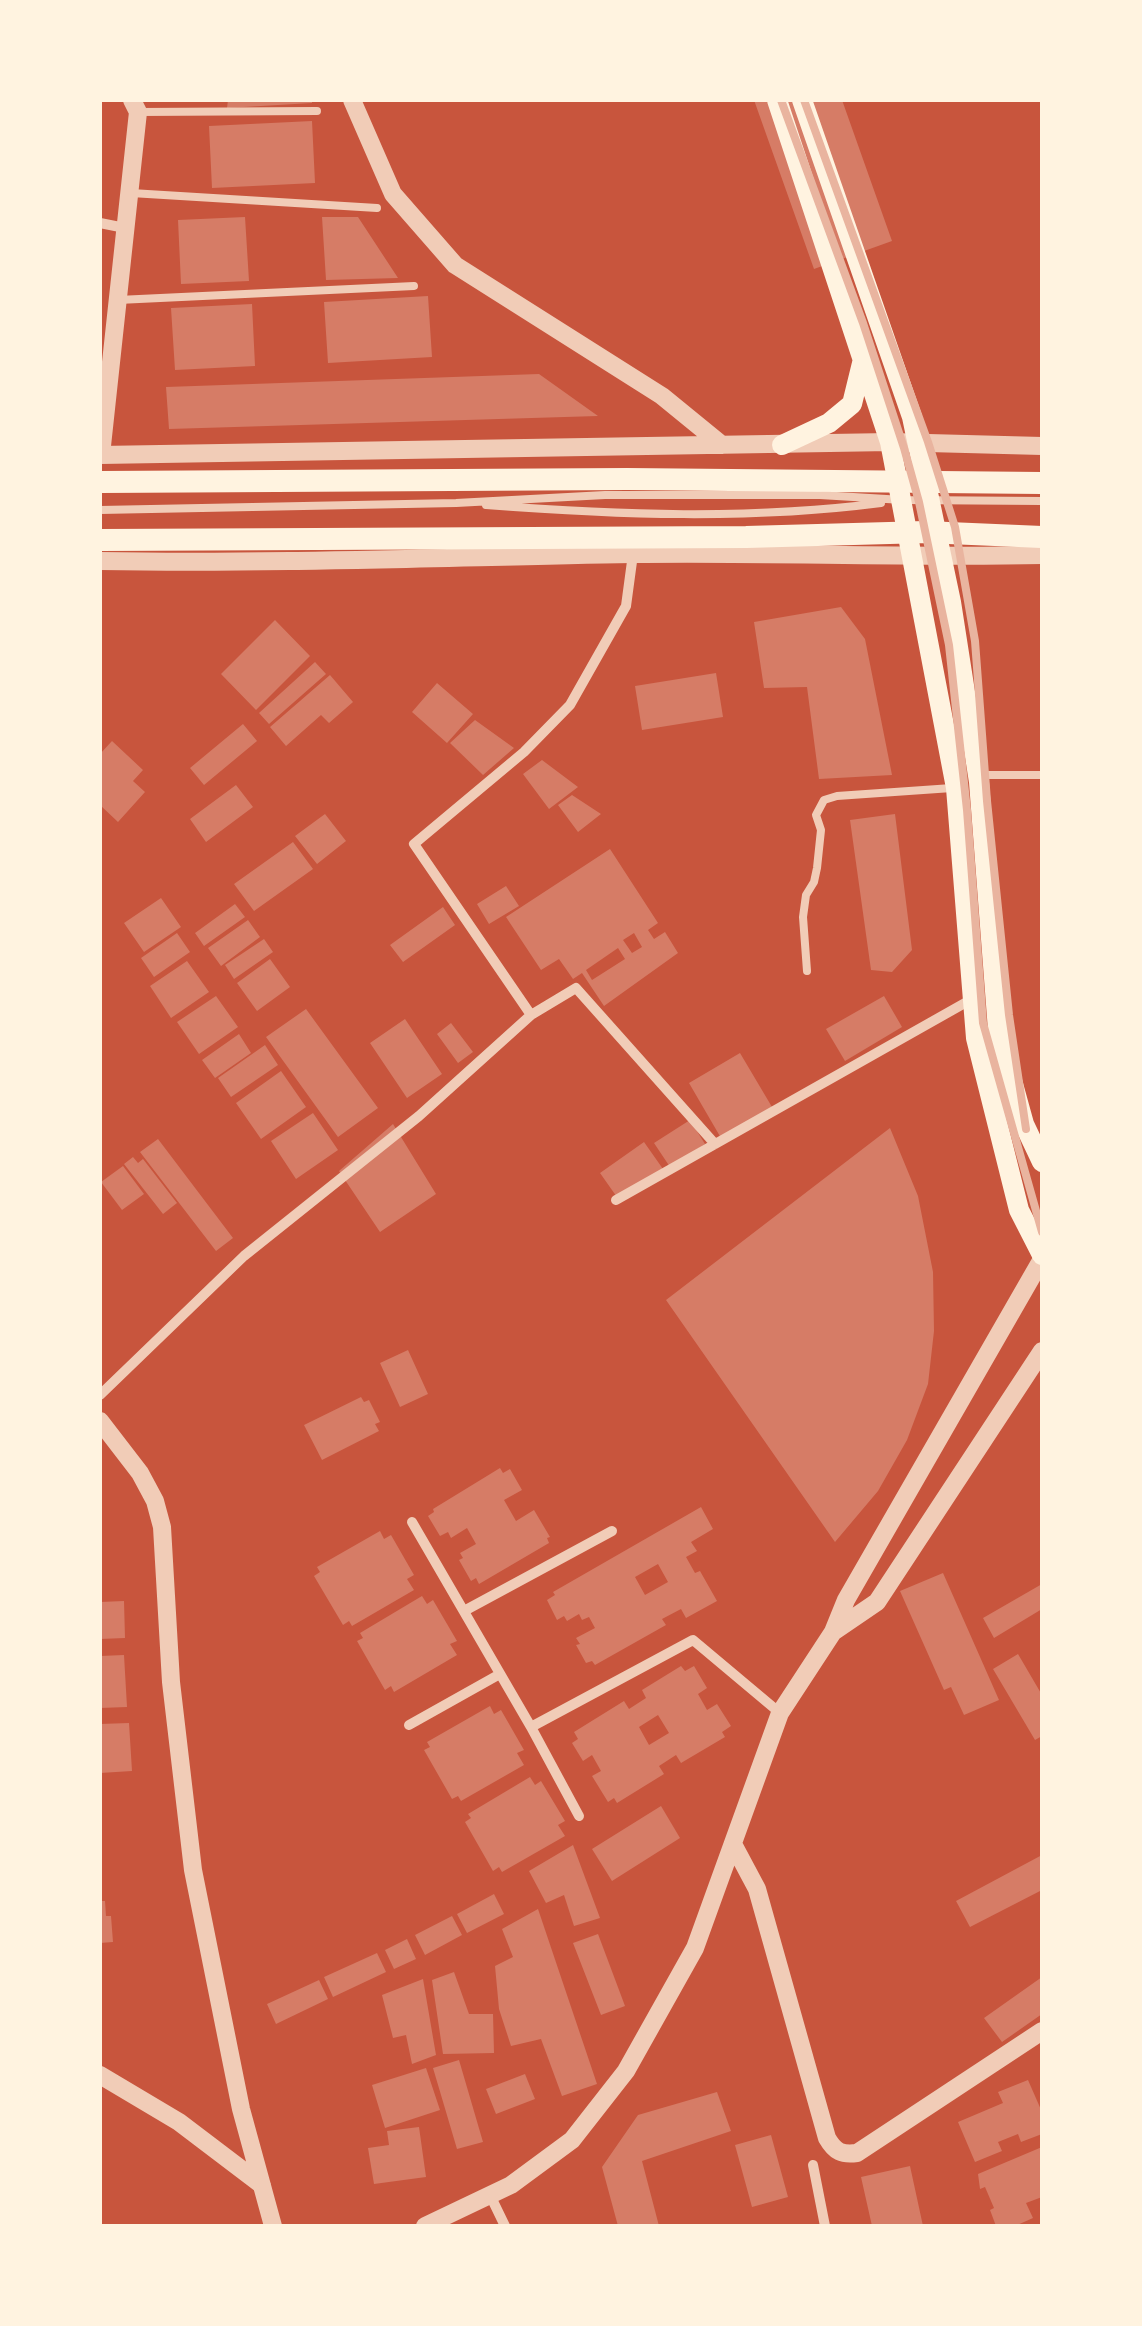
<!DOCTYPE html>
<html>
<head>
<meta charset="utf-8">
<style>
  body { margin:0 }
  #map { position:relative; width:1142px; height:2326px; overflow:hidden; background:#c8553d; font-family:"Fira Sans Condensed",sans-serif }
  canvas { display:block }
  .frame { position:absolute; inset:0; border:102px solid #fff3e0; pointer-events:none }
</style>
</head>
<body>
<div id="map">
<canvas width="1142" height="2326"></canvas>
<div class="frame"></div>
</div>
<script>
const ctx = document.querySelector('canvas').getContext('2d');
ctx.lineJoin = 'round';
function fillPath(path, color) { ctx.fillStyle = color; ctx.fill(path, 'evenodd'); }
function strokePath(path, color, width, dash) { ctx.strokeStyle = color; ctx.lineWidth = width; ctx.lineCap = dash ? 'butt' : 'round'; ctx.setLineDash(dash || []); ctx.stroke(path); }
fillPath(new Path2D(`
  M228,100H312V103L227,108Z
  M754,100H842L892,241L814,269Z
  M312,121L315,183L212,188L209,126Z
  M245,217L249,281L181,284L178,220Z
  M322,217H358L398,278L326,280Z
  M428,296L432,357L328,363L324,302Z
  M252,304L255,366L175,370L171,308Z
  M539,374L598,416L169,429L166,387Z
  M841,607L865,639L892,775L819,779L807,687L764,688L754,622Z
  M275,620L310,656L256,710L221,674Z
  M315,662L326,674L269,724L259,713Z
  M716,673L723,717L642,730L635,686Z
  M330,675L353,702L329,723L321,715L286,746L270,727Z
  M437,683L473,714L447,743L412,712Z
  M475,720L514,748L483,775L450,743Z
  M243,724L257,741L204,785L190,768Z
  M112,741L143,770L133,781L145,792L118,822L100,805V754Z
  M542,760L578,787L549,809L523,774Z
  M236,785L253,807L206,842L190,819Z
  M572,795L601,814L578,832L558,805Z
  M325,814L346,841L317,864L295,836Z
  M895,814L912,950L892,972L871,970L850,820Z
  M293,842L313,869L254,911L234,884Z
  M610,849L658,923L648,930L654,939L665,932L678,953L604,1006L582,973L573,979L559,959L541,970L506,917ZM634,933L642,947L632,953L623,940ZM618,948L625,959L592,980L586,970Z
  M506,886L519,906L489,924L477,904Z
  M161,898L181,927L144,952L124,923Z
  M235,904L245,917L204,946L195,933Z
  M443,907L455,925L403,962L390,945Z
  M248,920L260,937L221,966L208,948Z
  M177,933L190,952L154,977L141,958Z
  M264,939L273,952L234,979L225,965Z
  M270,959L290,987L257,1011L237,983Z
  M187,961L209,992L171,1018L150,986Z
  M216,996L238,1027L199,1054L177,1022Z
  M884,996L902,1027L845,1061L826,1029Z
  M306,1009L378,1108L338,1137L266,1037Z
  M405,1019L442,1074L407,1098L370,1043Z
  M451,1023L473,1052L458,1063L437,1034Z
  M239,1034L251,1053L215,1078L202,1060Z
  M265,1045L278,1065L231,1097L218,1078Z
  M740,1053L772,1107L721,1138L689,1083Z
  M281,1071L306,1107L261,1139L236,1103Z
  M313,1113L338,1150L296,1179L271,1141Z
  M690,1120L705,1144L670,1167L654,1143Z
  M393,1124L436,1194L380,1232L339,1171Z
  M890,1128L918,1196L933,1272L934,1331L928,1384L907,1440L878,1491L835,1542L666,1300Z
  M158,1139L233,1238L216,1251L140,1152Z
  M644,1142L663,1169L619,1200L600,1173Z
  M133,1157L138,1163L143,1159L177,1203L163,1214L124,1164Z
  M123,1166L144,1194L122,1210L101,1182Z
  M408,1350L428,1394L400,1407L380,1363Z
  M361,1397L364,1402L369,1400L380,1422L375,1424L379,1431L322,1460L304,1425Z
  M500,1468L503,1473L510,1469L522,1490L504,1500L516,1521L534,1510L550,1537L547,1538L549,1543L479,1584L476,1578L471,1581L459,1560L463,1558L460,1553L476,1544L467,1528L451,1538L448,1532L440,1536L428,1516L434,1512L433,1509Z
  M701,1507L713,1529L691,1542L697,1551L686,1557L695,1573L700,1571L717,1601L686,1618L681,1609L662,1619L666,1625L595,1665L592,1661L586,1663L576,1645L580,1644L576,1638L595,1628L589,1617L582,1620L579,1614L567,1621L564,1616L557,1620L547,1600L555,1595L553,1592ZM658,1564L668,1582L645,1595L635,1577Z
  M380,1531L384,1539L391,1535L414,1575L407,1579L414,1590L352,1626L349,1621L343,1625L314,1576L320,1572L317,1567Z
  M943,1573L999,1700L964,1715L951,1687L944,1690L900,1591Z
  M1042,1584V1609L994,1638L983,1618Z
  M422,1596L427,1604L433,1600L457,1641L450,1644L457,1655L394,1692L391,1686L385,1690L357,1641L363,1638L360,1633Z
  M124,1601L125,1638L100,1639V1602Z
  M1018,1654L1042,1695V1736L1035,1740L993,1669Z
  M124,1655L127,1707L100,1708V1656Z
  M681,1666L685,1671L694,1666L707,1688L698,1694L707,1710L717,1704L731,1726L722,1732L725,1737L681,1763L676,1755L659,1766L664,1774L617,1803L614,1798L608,1802L592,1776L601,1771L592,1755L583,1761L572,1743L578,1739L574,1732L624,1701L629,1709L646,1698L642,1690ZM658,1715L669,1733L649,1745L639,1727Z
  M490,1706L494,1714L501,1710L524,1750L517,1753L524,1765L461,1801L458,1796L452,1799L424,1750L430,1747L427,1742Z
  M129,1723L132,1771L100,1773V1724Z
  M530,1777L535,1785L541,1781L565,1821L558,1825L565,1836L502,1872L499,1867L493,1871L465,1822L471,1818L468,1814Z
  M661,1806L680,1838L612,1881L592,1849Z
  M573,1845L600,1918L574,1926L564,1895L546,1903L529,1871Z
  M1042,1855V1890L970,1927L956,1901Z
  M494,1894L504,1914L467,1933L457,1914Z
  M100,1901H105L106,1916H111L113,1942L100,1943Z
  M538,1909L597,2084L562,2096L541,2039L511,2046L499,2009L495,1966L513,1957L502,1929Z
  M452,1916L462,1935L425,1955L415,1935Z
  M598,1934L625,2006L601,2015L573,1943Z
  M407,1939L416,1959L394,1969L385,1950Z
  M377,1953L386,1972L333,1997L324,1977Z
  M454,1972L469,2014H493L494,2053L443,2054L432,1980Z
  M1042,1977V2014L1002,2042L984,2018Z
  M423,1979L436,2055L412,2064L406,2035L393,2038L382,1995Z
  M319,1980L328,1999L276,2024L267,2004Z
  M459,2060L483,2142L457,2149L433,2068Z
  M426,2068L440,2110L385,2128L372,2085Z
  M525,2074L535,2099L496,2114L486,2089Z
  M1028,2080L1042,2112V2134L1021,2142L1018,2134L998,2142L1002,2151L975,2162L958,2122L1003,2103L998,2092Z
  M717,2092L731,2131L642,2161L659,2226H618L602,2167L638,2115Z
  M419,2127L426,2177L374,2184L368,2148L389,2145L387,2131Z
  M771,2135L788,2197L752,2207L735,2145Z
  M1042,2147V2197L1026,2203L1033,2218L1015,2226H996L990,2210L994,2208L985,2187L980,2189L978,2174Z
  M910,2166L923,2226H872L861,2177Z`), '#d67c66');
strokePath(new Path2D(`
  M138,112L317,111
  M131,193L377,208
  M118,300L414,286
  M486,505C617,515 750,520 881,503
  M100,510L456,503L605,495H820L903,500L1042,501
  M982,775H1042
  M807,971L803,917L806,895L814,882L817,868L821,830L816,815L824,800L837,796L952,788`), '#f1ccb7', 8);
strokePath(new Path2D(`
  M100,223L125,228
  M633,554L626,606L570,705L524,752L414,844L531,1015L576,988L715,1144
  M616,1200L972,999
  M100,1395L244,1256L419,1116L531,1015
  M412,1522L531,1727L693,1640L780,1713
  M464,1611L612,1531
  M409,1725L500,1674
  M531,1727L579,1816
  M813,2165L825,2226
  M490,2195L505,2226`), '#f1ccb7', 10);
strokePath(new Path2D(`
  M352,100L393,194L455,265L662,396L722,445
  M100,455L890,442L1042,446
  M101,455L138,112L132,100
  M100,561C277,564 454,557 632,554C769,552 905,558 1042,555
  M100,1421L140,1473L155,1501L162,1527L171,1682L193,1870L241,2109L273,2226
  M833,1632L877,1602L1042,1351
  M733,1844L757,1889L827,2138C835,2152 842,2155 857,2153L1042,2031
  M100,2075L179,2122L262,2185
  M425,2226L511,2185L572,2140L626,2071L695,1948L780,1713L833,1632L846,1600L1042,1259`), '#f1ccb7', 18);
strokePath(new Path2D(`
  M777,100L890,442L956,788L976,1038L1019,1210L1042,1255
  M802,100L912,417L951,602L979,782L998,1030L1024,1124L1042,1162
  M782,445L829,423L852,404L863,359`), '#fff3e0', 20);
strokePath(new Path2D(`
  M100,482L627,479L1042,483
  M100,540L746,537L925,532L1042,537`), '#fff3e0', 22);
strokePath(new Path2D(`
  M781,100L863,323L904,448L919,502L949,645L967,810L983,1023L1042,1232
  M804,100L928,442L955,527L975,641L987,801L1009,1015L1026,1129`), '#e9b49f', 8);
</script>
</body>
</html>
